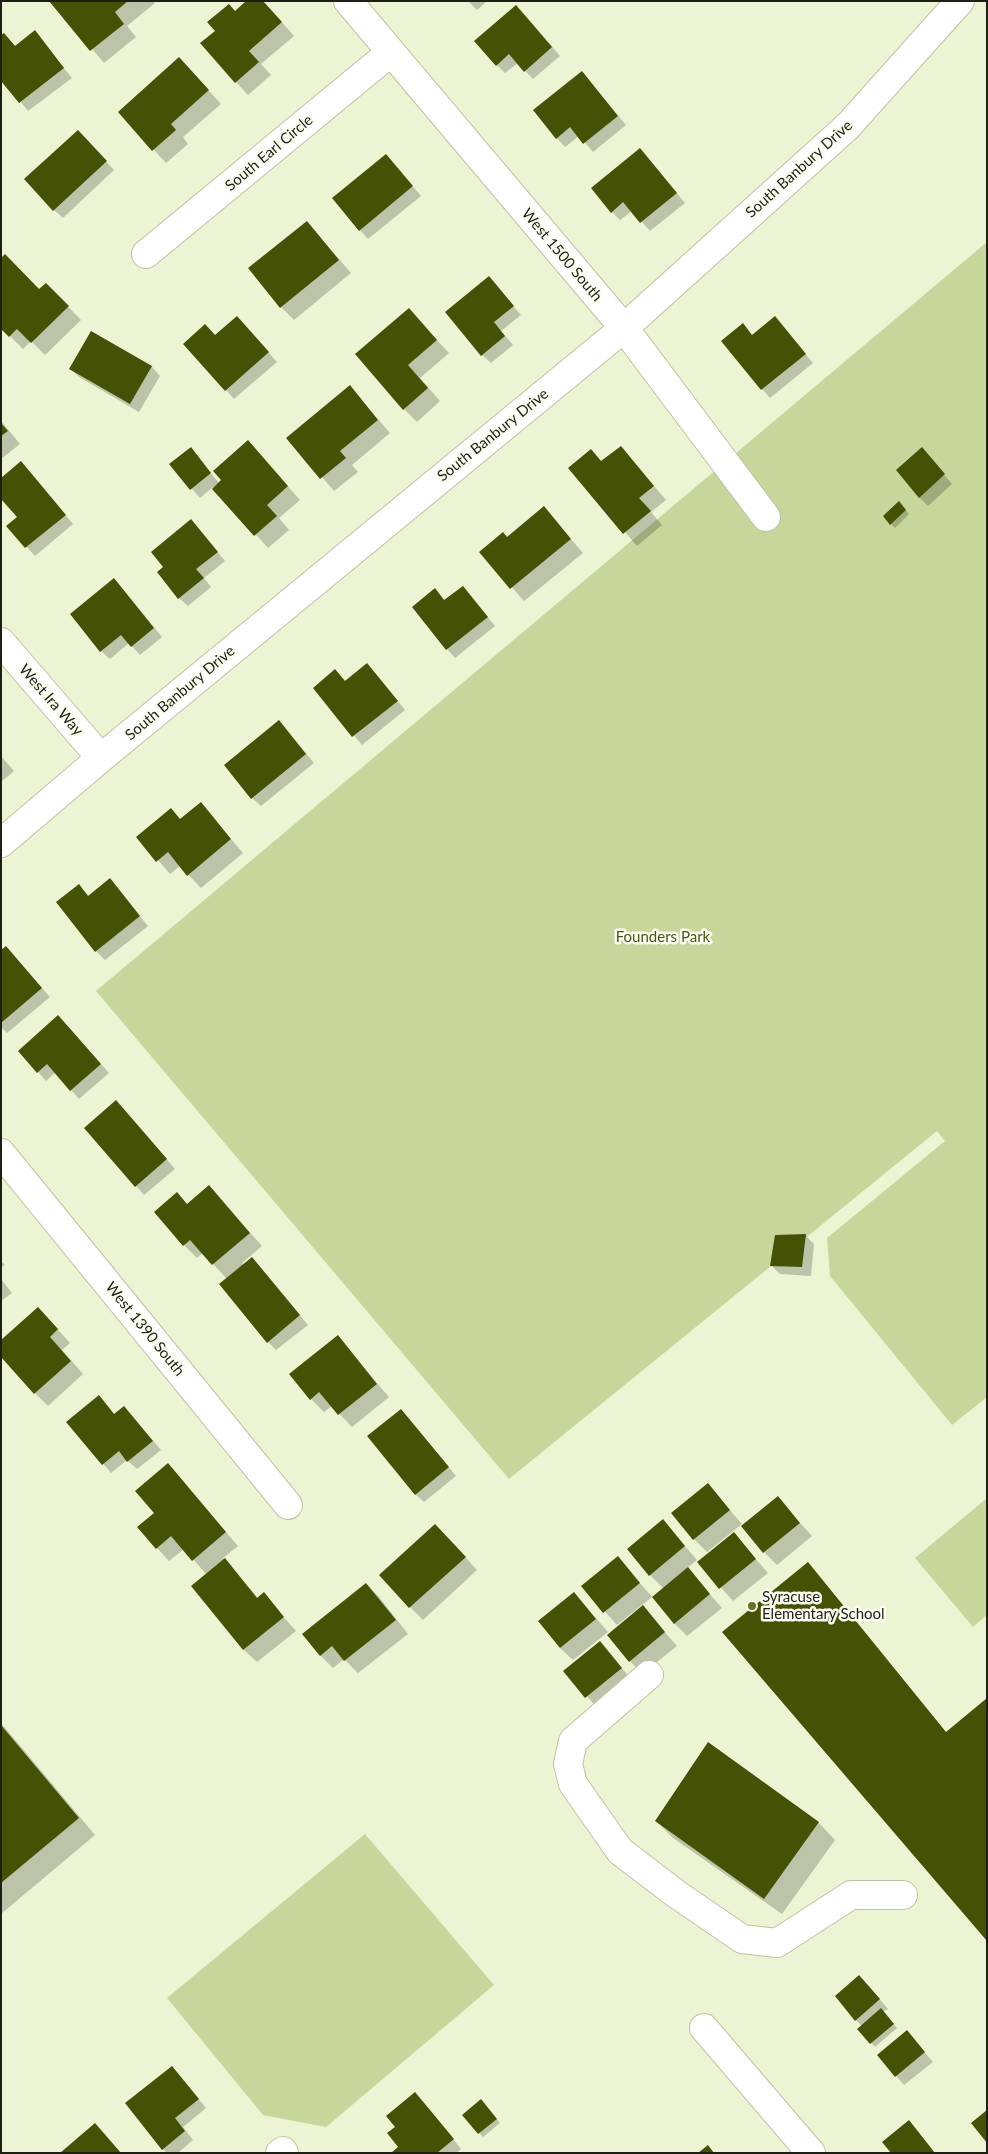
<!DOCTYPE html>
<html>
<head>
<meta charset="utf-8">
<style>
  body { margin:0 }
  #map { position:relative; width:988px; height:2154px; overflow:hidden; background:#ecf4d3; font-family:Lato,sans-serif }
  canvas { display:block }
  .frame { position:absolute; inset:0; border:2px solid #1d1f14; pointer-events:none }
</style>
</head>
<body>
<div id="map">
<canvas width="988" height="2154"></canvas>
<div class="frame"></div>
</div>
<script>
const ctx = document.querySelector('canvas').getContext('2d');
ctx.lineJoin = 'round';
function fillPath(path, color) { ctx.fillStyle = color; ctx.fill(path, 'evenodd'); }
function strokePath(path, color, width, dash) { ctx.strokeStyle = color; ctx.lineWidth = width; ctx.lineCap = dash ? 'butt' : 'round'; ctx.setLineDash(dash || []); ctx.stroke(path); }
function label(font, color, halo, rows, align = 'center') {
  ctx.font = font + ' Lato,sans-serif'; ctx.lineWidth = 5; ctx.setLineDash([]); ctx.textBaseline = 'middle'; ctx.strokeStyle = halo; ctx.fillStyle = color; for (const [text, x, y, turn = 0] of rows) {
    ctx.save(); ctx.translate(x, y); ctx.rotate((+turn || 0) * Math.PI / 180); ctx.textAlign = isNaN(turn) ? turn : align; if (halo) ctx.strokeText(text, 0, 0); ctx.fillText(text, 0, 0); ctx.restore();
  }
}
fillPath(new Path2D(`
  M987,242V1397L952,1425L830,1276L827,1238L945,1141L937,1131L509,1479L96,991Z
  M987,1498V1615L973,1627L915,1558Z
  M365,1834L494,1985L326,2127L263,2115L167,1998Z`), '#c7d69a');
fillPath(new Path2D(`
  M51,1H154L155,3L127,26L136,37L104,63Z
  M263,1L294,36L261,64L271,75L248,95L236,82L216,31L235,12Z
  M468,1H487L477,10Z
  M525,15L560,56L533,79L518,63L505,73L497,65Z
  M34,32L72,78L28,111L1,78L4,34L16,47Z
  M192,72L221,104L183,137L188,144L166,163L119,112Z
  M582,72L626,125L593,152L579,136L565,147L557,138Z
  M86,140L114,170L63,218L54,210Z
  M640,150L685,203L650,231L632,211L620,220L612,212Z
  M386,155L421,196L368,239L360,230Z
  M307,222L351,273L294,320L281,307Z
  M489,278L521,315L501,331L513,345L491,363L482,355Z
  M46,284L81,320L45,355L31,341L23,349L1,327Z
  M409,310L449,353L420,378L440,401L417,422L404,409Z
  M742,325L753,336L783,327L813,363L770,398L762,389Z
  M245,326L277,362L234,399L185,344L216,336Z
  M92,332L152,367L160,376L139,412L79,377L71,369Z
  M350,387L390,433L352,465L358,472L334,491L288,438Z
  M1,421L20,444L1,459Z
  M248,442L300,500L279,518L289,530L268,548L213,487L200,498L171,465L190,449L220,484Z
  M621,447L666,500L651,512L662,525L637,546L570,468L591,451L602,462Z
  M922,449L952,484L928,506L919,497Z
  M21,463L73,524L35,556L8,526L18,518Z
  M903,507L909,514L895,528L891,524Z
  M544,508L583,553L524,601L481,552L507,538Z
  M191,520L225,561L204,578L211,587L188,606L179,598Z
  M463,587L495,626L455,658L447,649L435,590L446,601Z
  M122,588L162,637L140,655L129,643L110,659L101,651Z
  M375,673L405,710L362,745L314,688Z
  M279,721L314,763L261,806L252,798Z
  M1,756L14,771L1,782Z
  M201,804L243,853L201,888L180,866L170,874L138,837L181,820Z
  M110,880L148,926L105,960L96,951L79,886L89,896Z
  M6,948L50,997L7,1033L1,1027V952Z
  M67,1025L109,1073L79,1099L56,1072L46,1081L38,1072Z
  M124,1110L175,1169L144,1195L86,1128Z
  M209,1187L262,1246L242,1263L244,1265L252,1258L308,1325L276,1350L268,1342L227,1279L203,1253L197,1258L184,1245L188,1205Z
  M805,1235L814,1244L811,1276L780,1274L771,1265Z
  M1,1261L5,1265L1,1268Z
  M1,1279L12,1293L1,1301Z
  M51,1322L70,1343L62,1350L83,1374L48,1406L35,1393Z
  M337,1337L389,1397L352,1427L332,1406L324,1412L311,1399Z
  M107,1405L115,1415L124,1407L161,1450L137,1469L127,1460L111,1473L68,1422Z
  M401,1410L456,1476L424,1502L415,1494Z
  M168,1465L238,1546L223,1558L258,1598L263,1594L296,1631L257,1662L244,1650L192,1586L207,1575L184,1549L169,1561L157,1548L156,1513Z
  M708,1485L742,1524L707,1552L694,1539Z
  M777,1498L812,1536L777,1565L764,1552Z
  M663,1521L697,1560L687,1568L722,1608L687,1636L674,1623L664,1589L650,1575Z
  M734,1534L768,1573L733,1601L699,1563Z
  M448,1538L477,1570L423,1620L410,1607Z
  M618,1558L652,1597L617,1625L583,1587Z
  M366,1584L379,1597L408,1634L358,1673L344,1659L333,1668L320,1655Z
  M574,1593L608,1632L573,1660L560,1648Z
  M643,1607L677,1646L642,1674L630,1661Z
  M600,1643L634,1682L599,1710L565,1671Z
  M1,1723L95,1835L1,1914Z
  M709,1744L819,1823L835,1840L782,1914L673,1838L656,1821Z
  M868,1985L888,2009L883,2012L897,2028L875,2047L858,2029L862,2026L856,2020Z
  M907,2032L933,2062L904,2085L878,2055Z
  M172,2067L206,2108L183,2127L193,2140L178,2153H167L163,2149Z
  M424,2103L461,2149L456,2153H393L400,2147Z
  M485,2105L500,2123L483,2137L464,2115Z`), '#0003');
fillPath(new Path2D(`
  M49,1H128L115,12L124,24L90,51Z
  M246,1H263L282,22L249,51L259,62L235,83L200,43L215,31L207,22L229,4L235,11Z
  M516,5L552,47L524,72L509,54L496,66L474,41Z
  M35,30L64,68L19,103L1,81V35L4,33L15,46Z
  M179,57L209,90L171,124L176,130L152,151L118,112Z
  M582,71L618,116L583,144L570,127L556,139L533,110Z
  M78,130L107,161L53,211L24,179Z
  M640,148L677,193L640,223L623,202L611,213L591,188Z
  M386,154L413,186L359,231L332,198Z
  M307,221L339,260L280,308L248,268Z
  M5,254L39,289L46,283L69,306L31,343L17,329L9,337L1,329V258Z
  M489,276L514,306L494,322L505,336L481,356L445,312Z
  M409,308L437,340L408,365L428,388L403,410L355,354Z
  M237,316L269,352L225,391L183,344L205,324L215,335Z
  M775,316L806,354L761,390L721,341L743,323L752,335Z
  M91,331L152,366L130,404L69,369Z
  M350,385L378,420L340,451L346,458L320,479L286,438Z
  M1,423L8,431L1,436Z
  M248,440L288,486L267,505L277,516L254,536L212,489L221,480L213,471Z
  M621,446L654,486L639,498L651,511L623,534L568,468L591,449L601,461Z
  M191,447L211,473L190,490L169,464Z
  M922,447L945,474L919,498L896,470Z
  M21,461L66,515L25,548L6,526L17,517L1,499V478Z
  M899,501L906,510L890,525L883,516Z
  M544,506L571,539L510,589L479,552L503,532L507,537Z
  M191,519L218,552L196,569L204,578L178,599L157,572L163,567L151,552Z
  M114,578L154,628L131,647L121,635L100,652L70,614Z
  M463,586L488,617L446,650L412,607L435,588L444,600Z
  M367,663L398,701L352,737L313,688L335,669L345,681Z
  M279,720L306,754L251,799L224,765Z
  M201,802L231,839L187,876L168,852L156,862L136,837L171,808L180,819Z
  M110,878L140,916L95,952L56,902L79,884L88,896Z
  M6,946L42,988L1,1023V950Z
  M58,1015L101,1064L70,1091L47,1064L37,1073L18,1051Z
  M116,1100L167,1159L135,1187L84,1128Z
  M209,1185L250,1233L212,1265L190,1240L183,1246L154,1212L177,1192L187,1204Z
  M806,1234L802,1267L770,1266L775,1235Z
  M252,1257L300,1315L267,1343L219,1284Z
  M38,1307L58,1329L50,1337L71,1361L34,1394L1,1357V1340Z
  M338,1335L377,1384L338,1415L319,1392L310,1400L289,1374Z
  M99,1395L114,1414L124,1406L153,1441L127,1462L119,1451L102,1465L66,1422Z
  M401,1409L449,1467L415,1495L367,1436Z
  M168,1463L226,1532L192,1561L171,1536L156,1549L137,1527L154,1513L135,1491Z
  M708,1483L730,1510L693,1540L671,1513Z
  M778,1496L800,1523L763,1553L741,1526Z
  M663,1519L685,1546L649,1576L627,1549Z
  M435,1524L466,1557L409,1608L379,1575Z
  M734,1532L756,1559L719,1589L697,1562Z
  M618,1556L640,1583L603,1613L581,1586Z
  M225,1558L257,1598L264,1592L284,1617L243,1650L191,1586Z
  M808,1562L946,1732L987,1698V1941L722,1632Z
  M688,1567L710,1594L674,1624L652,1597Z
  M366,1583L396,1620L344,1661L332,1646L320,1656L302,1634Z
  M574,1592L596,1619L560,1648L538,1621Z
  M643,1605L665,1632L629,1662L607,1635Z
  M600,1641L622,1668L585,1698L563,1671Z
  M1,1725L79,1818L1,1883Z
  M708,1742L819,1822L764,1899L655,1821Z
  M859,1975L880,1999L855,2021L835,1996Z
  M881,2008L894,2024L870,2044L857,2029Z
  M907,2030L925,2052L895,2077L877,2055Z
  M172,2066L199,2099L175,2118L185,2131L162,2150L125,2103Z
  M415,2092L454,2139L437,2153H391L398,2147L387,2133L395,2127L386,2116Z
  M481,2099L497,2119L478,2134L462,2115Z
  M987,2110V2143L971,2123Z
  M909,2120L935,2153H891L882,2142Z
  M95,2123L121,2153H60Z
  M708,2145L714,2153H698Z`), '#455104');
const minor = new Path2D(`
  M348,1L624,328L766,517
  M146,254L391,52
  M1,642L101,758
  M1,843L101,758L624,328L848,126L960,1
  M1,1153L288,1505
  M649,1675L573,1741L568,1764L573,1784L620,1851L675,1893L742,1939L777,1943L851,1895H903
  M704,2028L811,2153
  M280,2153L283,2151L284,2153`);
strokePath(minor, '#bcc4a5', 30);
strokePath(minor, '#fff', 28);
for (const [x, y, r, color] of [
  [752,1606,5,"#667522"]
]) { const dot = new Path2D(); dot.arc(x, y, r, 0, 2 * Math.PI); ctx.fillStyle = color; ctx.fill(dot); strokePath(dot, '#fbfff1', 2); }
label('15px', '#1d1f14', '#fbfff1', [
  ["South Earl Circle",269,153,-40],
  ["South Banbury Drive",799,169,-42],
  ["West 1500 South",562,255,50],
  ["South Banbury Drive",493,435,-39],
  ["South Banbury Drive",180,693,-40],
  ["West Ira Way",51,700,49],
  ["West 1390 South",145,1329,51]
]);
label('15px', '#4a5614', '#fbfff1', [
  ["Founders Park",663,937]
]);
label('15px', '#1d1f14', '#fbfff1', [
  ["Syracuse",762,1597],
  ["Elementary School",762,1614]
], 'left');
</script>
</body>
</html>
